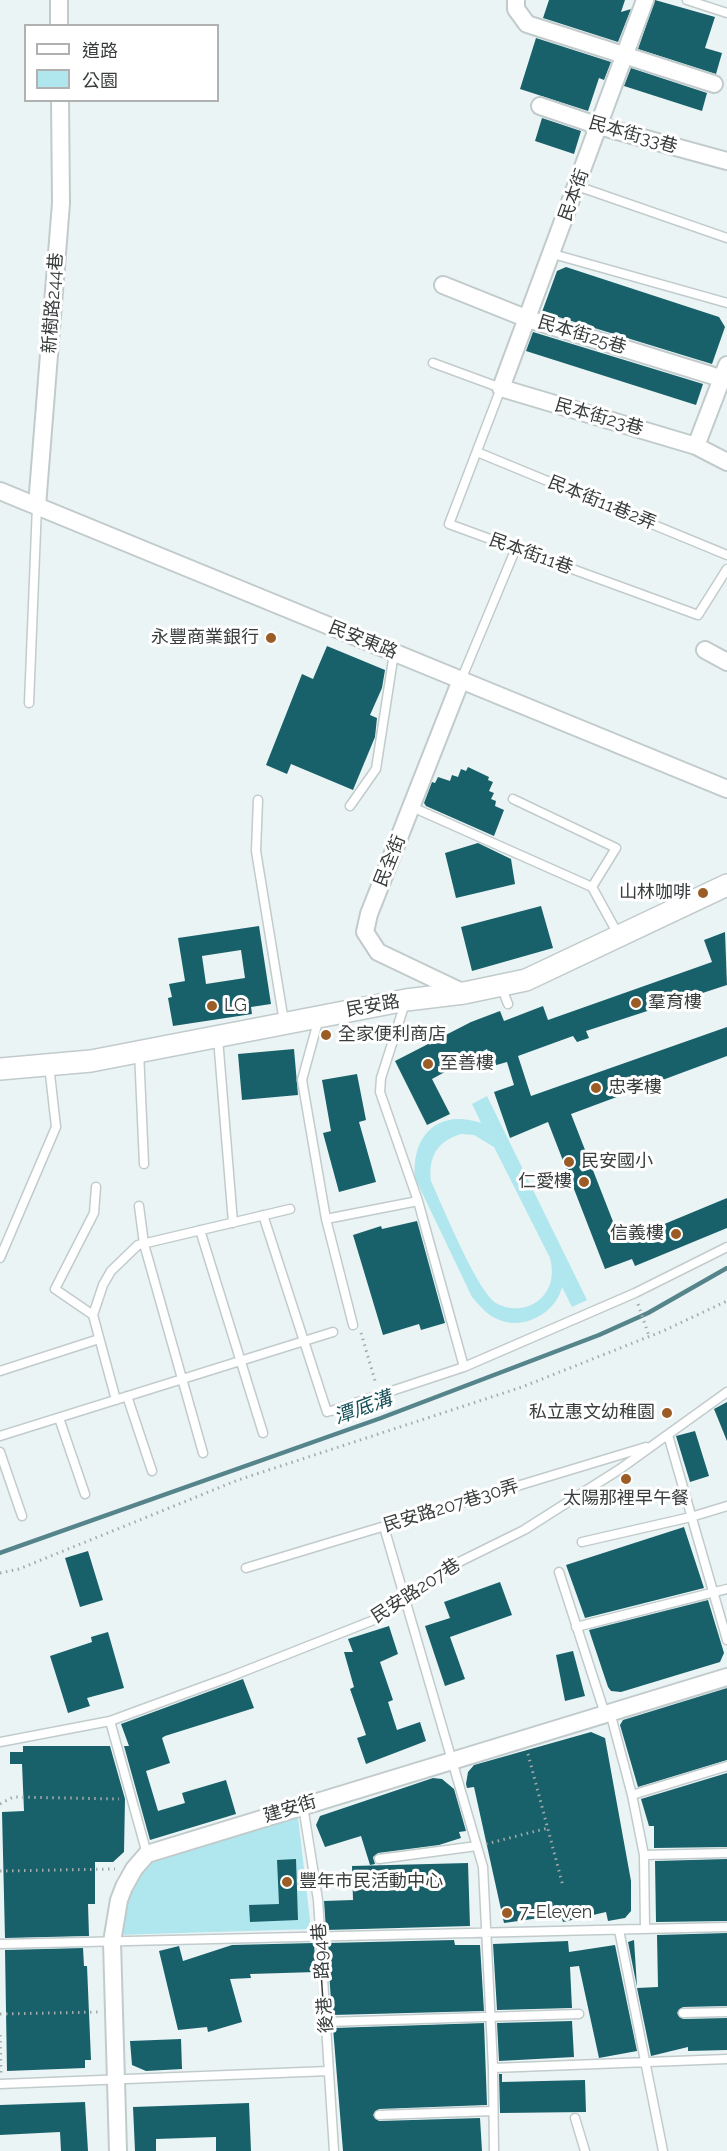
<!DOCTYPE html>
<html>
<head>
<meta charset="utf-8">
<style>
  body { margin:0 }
  #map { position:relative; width:727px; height:2151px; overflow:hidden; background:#ebf4f5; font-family:Raleway,"Noto Sans TC",sans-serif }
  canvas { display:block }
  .legend { position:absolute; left:24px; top:24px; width:195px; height:78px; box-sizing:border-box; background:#fff; border:2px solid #b0b1b1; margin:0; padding:8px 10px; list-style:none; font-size:18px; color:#393d3d }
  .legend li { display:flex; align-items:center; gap:12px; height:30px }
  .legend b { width:30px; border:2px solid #b0b1b1 }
</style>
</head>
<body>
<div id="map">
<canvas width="727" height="2151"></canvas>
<ul class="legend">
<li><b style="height:8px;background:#fff"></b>道路</li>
<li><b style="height:16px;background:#b0e6ee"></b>公園</li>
</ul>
</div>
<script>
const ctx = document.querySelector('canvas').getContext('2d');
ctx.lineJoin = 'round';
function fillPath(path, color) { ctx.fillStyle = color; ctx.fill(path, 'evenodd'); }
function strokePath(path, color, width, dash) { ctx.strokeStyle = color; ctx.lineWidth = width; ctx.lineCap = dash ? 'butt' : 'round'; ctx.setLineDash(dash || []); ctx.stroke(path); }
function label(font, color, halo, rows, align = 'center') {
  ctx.font = font + ' Raleway,"Noto Sans TC",sans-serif'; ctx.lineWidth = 6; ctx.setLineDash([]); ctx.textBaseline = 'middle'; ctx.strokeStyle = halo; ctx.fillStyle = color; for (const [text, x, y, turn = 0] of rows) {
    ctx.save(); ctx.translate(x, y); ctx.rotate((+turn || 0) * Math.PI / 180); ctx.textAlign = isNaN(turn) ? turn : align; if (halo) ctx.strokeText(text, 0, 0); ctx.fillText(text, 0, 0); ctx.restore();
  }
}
fillPath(new Path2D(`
  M487,1096L587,1300L572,1307L562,1287C556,1314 522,1331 497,1319C486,1314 480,1306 472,1297L415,1178C411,1136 438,1108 481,1123L472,1104ZM461,1134L474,1135L494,1147L550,1258C554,1274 552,1289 539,1300C527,1310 509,1311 496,1303C477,1291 442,1205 431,1181C428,1156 438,1141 461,1134Z
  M298,1817L311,1929L117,1935C123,1906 131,1883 151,1862Z`), '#b0e6ee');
strokePath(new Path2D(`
  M0,1553L381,1418L599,1335L648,1313L727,1268`), '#55848b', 4.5);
fillPath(new Path2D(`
  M549,0H625L621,12L631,9L618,42L543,18Z
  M655,0L715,17L705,48L722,53L716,74L638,49Z
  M536,38L611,62L604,80L599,78L588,111L520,89Z
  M631,68L707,93L702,111L624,86Z
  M542,118L581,131L574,154L535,141Z
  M566,267L719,317L725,327L712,364L542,312L557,271Z
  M533,332L703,384L696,405L526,351Z
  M327,646L385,670L382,688L370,715L377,718L375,737L353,790L291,764L287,774L266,765L302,674L313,679Z
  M468,767L489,777L488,780L493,782L489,791L494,793L491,799L496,801L495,806L504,810L494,836L426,806L424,803L432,782L435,783L438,777L450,781L452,775L458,777L461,769L466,771Z
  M478,843L511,859L515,884L456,898L445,853Z
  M541,906L553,948L472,971L461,927Z
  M259,926L271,1004L251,1007L252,1014L173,1026L168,998L172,997L169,984L185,981L178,938ZM241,950L245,978L206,984L202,956Z
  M725,932L727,985L586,1031L589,1038L577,1042L573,1036L518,1056L531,1096L727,1027V1056L571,1114L621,1242L727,1198V1228L635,1266L632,1259L605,1269L548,1122L510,1138L494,1092L514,1085L507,1062L493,1066L487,1049L432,1079L450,1114L427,1125L395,1061L471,1022L500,1011L504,1021L543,1006L548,1020L712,962L704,940Z
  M294,1049L298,1095L242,1100L238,1054Z
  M357,1074L366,1120L359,1122L376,1182L339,1192L323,1133L331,1131L322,1080Z
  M417,1221L445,1323L421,1330L419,1324L383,1335L353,1235L381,1226L382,1229Z
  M727,1402V1441L714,1409Z
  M695,1431L709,1476L690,1482L676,1436Z
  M684,1527L704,1588L585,1618L566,1565Z
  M88,1551L103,1600L80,1607L65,1558Z
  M500,1582L512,1615L450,1637L465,1679L445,1686L425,1626L450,1618L444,1602Z
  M708,1600L724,1653L720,1662L621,1692L611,1691L608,1687L589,1630Z
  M389,1626L398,1654L380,1662L393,1700L388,1702L397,1730L420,1722L426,1741L366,1764L357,1738L366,1735L350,1689L354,1687L344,1652H353L348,1639Z
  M108,1632L124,1688L87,1698L90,1706L68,1713L50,1656L92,1642L91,1637Z
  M573,1651L585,1696L565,1701L556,1655Z
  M243,1679L254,1708L165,1736L162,1738L170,1763L146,1771L158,1811L185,1803L182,1793L226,1780L236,1814L150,1840L124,1746H129L121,1724Z
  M727,1688V1760L638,1787L620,1725L623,1720Z
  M591,1732L605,1738L631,1881V1911L625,1918L608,1921L606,1912L563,1922L561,1915L504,1923L474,1787L467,1788L466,1784L468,1772L474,1765Z
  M23,1746H110L125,1799L124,1852L113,1862H95V1904H88L89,1936L5,1938L2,1812L24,1811L22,1764H10V1752H23Z
  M727,1773V1847L654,1848V1826H649L641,1799Z
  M433,1778L442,1779L454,1789L466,1831L459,1832L461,1838L439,1845L378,1853L373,1857L375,1864L370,1865L361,1836L325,1847L316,1825L320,1816Z
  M296,1859L298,1920L250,1922L249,1905L279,1904L277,1860Z
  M727,1859V1921L656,1922L655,1861Z
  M468,1863L470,1926L326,1930L324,1901L353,1900L352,1866Z
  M727,1933V2006L683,2007L677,2013L683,2019L727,2018V2050L688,2051V2047L651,2056L637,1988L658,1987L657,1935Z
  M454,1940L455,1945H480L484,2011L332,2015L327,1943Z
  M634,1940L637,1987L628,1942Z
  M568,1941L569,1952L615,1945L637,2051L599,2058L579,1966L570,1967L572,2008L497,2010L493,1944Z
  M314,1943L316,1972L250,1974L251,1978L230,1979L242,2022L208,2032L207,2027L178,2030L159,1951L179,1946L183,1961L232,1945Z
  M83,1948L84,1966H87L91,2060H85V2068L7,2071L5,1950Z
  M572,2021L574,2057L499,2061L497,2023Z
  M484,2023L487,2105L379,2109L373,2115L379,2121L480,2118L482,2151H343L333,2028Z
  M181,2039L182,2069L146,2071L132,2065L130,2041Z
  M499,2074H502V2082L585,2080L586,2112L500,2113Z
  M85,2102L88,2151H61L60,2132L0,2135V2105Z
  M249,2103L251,2151H216V2137L156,2139V2151H135L133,2107Z`), '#19616a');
const service = new Path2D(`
  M687,0L727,13
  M577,186L727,238
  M553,254L727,303
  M433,363L501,388L449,524L698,615L727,569
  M477,452L727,555
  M461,680L516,548
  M29,703L37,506
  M513,799L616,848L592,887
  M258,800L256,851L284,1022
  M350,806L376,769L394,653
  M412,807L592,887L619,936
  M501,986L508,1004
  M406,1000L381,1078L380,1092L418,1201L464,1367
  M319,1018L302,1080L326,1219L353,1325
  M218,1038L233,1223
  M139,1051L144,1164
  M139,1206L144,1244L203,1453
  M263,1215L327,1412
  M326,1219L418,1201
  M200,1230L263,1433
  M0,1258L56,1127L49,1065
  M93,1315L55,1289L94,1213L96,1187
  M0,1371L99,1339
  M127,1396L152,1471
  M116,1400L93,1315L103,1285L111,1271L138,1245L290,1209
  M331,1411L464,1367L635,1293L727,1247
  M59,1418L85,1494
  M668,1435L727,1640
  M0,1436L333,1332
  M0,1452L22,1516
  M384,1527L483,1867L493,2068L494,2151
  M582,1542L691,1517L727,1506
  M246,1568L646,1447
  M559,1572L605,1714
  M576,1627L727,1589
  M610,1712L632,1795L644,1855L645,1929
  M110,1721L147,1854
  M0,1742L110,1721L227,1678L379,1618L445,1569L524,1530L620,1469L727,1392
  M632,1795L727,1766
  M303,1806L318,1900L334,2151
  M644,1855L727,1853
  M379,1859L477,1846
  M619,1930L663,2151
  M0,1944L727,1927
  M683,2013L727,2012
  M326,2022L579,2014
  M493,2068L727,2059
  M0,2084L329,2071
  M379,2115L493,2111
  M575,2118L585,2151`);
const minor = new Path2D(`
  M59,0V26
  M516,0V9L527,24L714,84
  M645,0L501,388L696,446L727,462
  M540,106L599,126L727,161
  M443,285L528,319L727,380
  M696,446L727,365
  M0,491L727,789
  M37,506L61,203L60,100
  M705,650L727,662
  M461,680L369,914L365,932L378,952L464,993
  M118,2151L112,1942L119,1900L124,1887L134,1869L147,1854L727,1677`);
const tertiary = new Path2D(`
  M0,1069L91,1061L406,1000L464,993L526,980L727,885`);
strokePath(service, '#c2cbcc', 11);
strokePath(minor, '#c2cbcc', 20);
strokePath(tertiary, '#c2cbcc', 24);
strokePath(new Path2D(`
  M638,1304L649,1336
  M361,1333L376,1384
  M0,1573L19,1569L238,1480L522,1387L663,1331L727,1301
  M528,1754L563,1886
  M0,1804L13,1797L119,1799
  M486,1844L548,1828
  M0,1871L115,1869
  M0,2014L100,2012
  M0,2035L1,2074`), '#a3aaaa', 3, [1.5, 4.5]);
strokePath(service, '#fff', 8);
strokePath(minor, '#fff', 16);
strokePath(tertiary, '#fff', 21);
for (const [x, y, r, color] of [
  [271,638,6,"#9c5c26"],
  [703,893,6,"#9c5c26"],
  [636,1003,6,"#9c5c26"],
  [212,1006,6,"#9c5c26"],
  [326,1035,6,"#9c5c26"],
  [428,1064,6,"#9c5c26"],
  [596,1088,6,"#9c5c26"],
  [569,1162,6,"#9c5c26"],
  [584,1182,6,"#9c5c26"],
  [676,1234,6,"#9c5c26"],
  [667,1413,6,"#9c5c26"],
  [626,1479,6,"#9c5c26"],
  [287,1882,6,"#9c5c26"],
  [507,1913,6,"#9c5c26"]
]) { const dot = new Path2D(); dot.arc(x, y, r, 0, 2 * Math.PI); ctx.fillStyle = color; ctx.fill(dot); strokePath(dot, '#fff', 2); }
label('18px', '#393d3d', '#fff', [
  ["民本街33巷",633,135,16],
  ["民本街",574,195,-70],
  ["新樹路244巷",53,303,-86],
  ["民本街25巷",582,335,17],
  ["民本街23巷",599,417,16],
  ["民本街11巷2弄",602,503,22],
  ["民本街11巷",531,554,20],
  ["民安東路",363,640,22],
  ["民全街",390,861,-68],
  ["民安路",373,1006,-10],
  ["民安路207巷30弄",451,1506,-17],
  ["民安路207巷",416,1591,-33],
  ["建安街",290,1809,-17],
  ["後港一路94巷",323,1978,-94]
]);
label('18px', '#393d3d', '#fff', [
  ["永豐商業銀行",259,638,"right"],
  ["山林咖啡",691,893,"right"],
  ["羣育樓",648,1003],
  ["LG",224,1006],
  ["全家便利商店",338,1035],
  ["至善樓",440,1064],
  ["忠孝樓",608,1088],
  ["民安國小",581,1162],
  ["仁愛樓",572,1182,"right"],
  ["信義樓",664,1234,"right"],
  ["私立惠文幼稚園",655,1413,"right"],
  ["太陽那裡早午餐",626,1499,"center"],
  ["豐年市民活動中心",299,1882],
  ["7-Eleven",519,1913]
], 'left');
label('italic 20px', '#18525a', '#fff', [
  ["潭底溝",363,1408,-20]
]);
</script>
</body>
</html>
